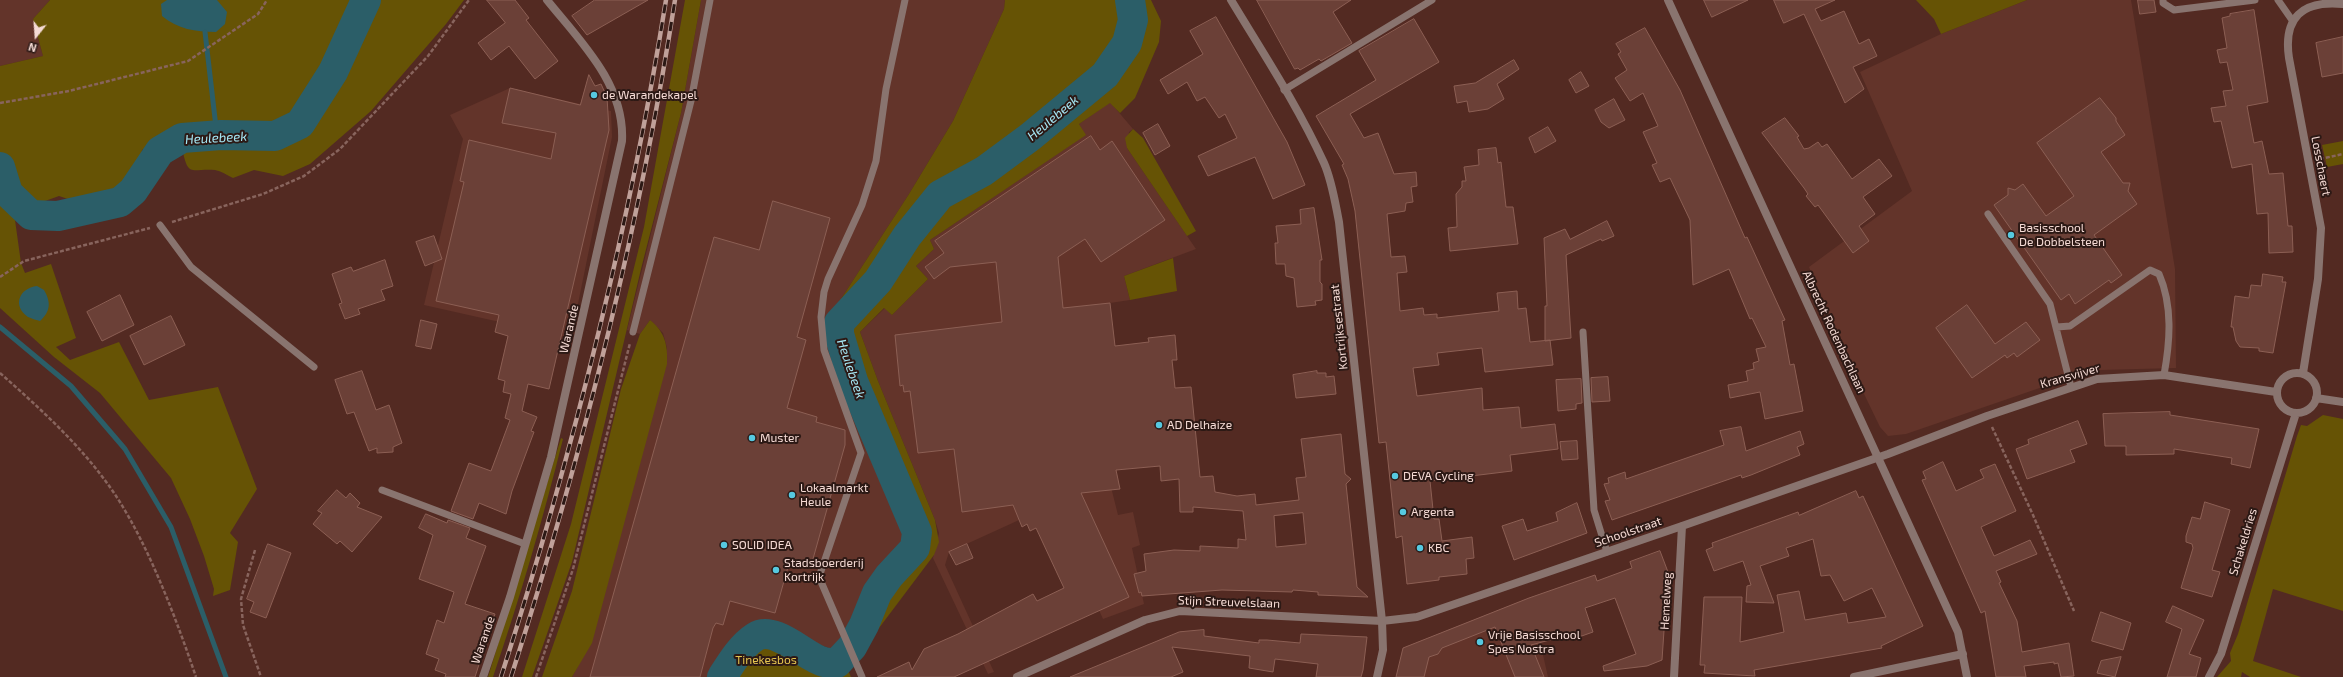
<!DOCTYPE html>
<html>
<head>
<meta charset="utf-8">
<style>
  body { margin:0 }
  #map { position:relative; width:2343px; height:677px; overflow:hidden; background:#532a22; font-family:"Exo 2",sans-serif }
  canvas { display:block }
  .north { position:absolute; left:16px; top:16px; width:40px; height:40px; -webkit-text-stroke:3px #2c1915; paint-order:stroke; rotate:197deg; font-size:11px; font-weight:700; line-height:16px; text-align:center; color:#f6dbd5 }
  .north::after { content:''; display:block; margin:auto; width:14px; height:18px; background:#f6dbd5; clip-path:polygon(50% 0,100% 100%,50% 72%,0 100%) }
</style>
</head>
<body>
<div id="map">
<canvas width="2343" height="677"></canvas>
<div class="north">N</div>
</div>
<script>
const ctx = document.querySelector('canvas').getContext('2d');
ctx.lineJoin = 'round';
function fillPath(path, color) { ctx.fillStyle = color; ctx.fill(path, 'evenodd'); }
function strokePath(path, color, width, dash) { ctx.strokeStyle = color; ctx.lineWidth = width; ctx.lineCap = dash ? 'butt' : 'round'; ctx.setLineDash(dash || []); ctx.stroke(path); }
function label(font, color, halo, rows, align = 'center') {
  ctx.font = font + ' "Exo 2",sans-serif'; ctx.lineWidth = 4; ctx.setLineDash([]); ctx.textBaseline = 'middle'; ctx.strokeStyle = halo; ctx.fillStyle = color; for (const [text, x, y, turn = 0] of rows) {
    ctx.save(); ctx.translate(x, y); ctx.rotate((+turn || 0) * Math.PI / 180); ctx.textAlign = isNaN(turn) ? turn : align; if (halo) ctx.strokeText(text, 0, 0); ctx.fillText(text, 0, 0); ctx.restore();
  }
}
fillPath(new Path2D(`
  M0,0H50L33,19L43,56L0,66Z
  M701,0H1005L1004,9L953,121L909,194L839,302L828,324L830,351L874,449L905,534L903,545L869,581L853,618L851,634L835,650L753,622L729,645L710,677H572L578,666L667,348L663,333L650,320L640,334L627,330L681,113Z
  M2027,0H2131L2175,269L2176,368L2100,370L2057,382L1906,434L1888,436L1880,427L1852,369L1809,267L1912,191L1860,72L1941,34Z
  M510,88L611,111L612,137L571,338L424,305L463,139L450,115Z
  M1110,102L1133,129L1129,132L1127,148L1196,249L1124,276L1130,300L1110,303L1107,471L1118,515L1133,512L1140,545L1132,548L1144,604L1103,619L1052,505L949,552L945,565L994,672L988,674L933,558L939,533L935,520L878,381L860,332L885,308L892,315L928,279L916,266L934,249L930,240L1085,135L1079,124Z
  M1516,603L1536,624L1548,677H1396L1403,648Z`), '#63342a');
fillPath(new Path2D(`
  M50,0H363L322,80L299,119L286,127L271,130L225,128L200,123L176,129L142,150L139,172L124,189L98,202L83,204L59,196L34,205L23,202L11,185L0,153V66L43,56L33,19Z
  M373,0H464L446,24L371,111L310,164L283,176L254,170L233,178C227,175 221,171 215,170C191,168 188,179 182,147L186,145L281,137L295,133L306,125L345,60Z
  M685,0H701L681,113L641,269L572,562L532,677H522L571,524L644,227Z
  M1005,0H1126L1129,6V21L1111,61L1075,96L1020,138L922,203L879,270L846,308L839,302L909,194L953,121L1004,9Z
  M1136,0H1151L1161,21L1159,42L1135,98L1120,113L1110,103L1079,124L1086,135L930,240L934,249L916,266L928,279L892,315L884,308L860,332L878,381L935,520L939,542L934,555L870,640H862L851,634C853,616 859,597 869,582C880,564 902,556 904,534L874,448L830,351L851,343L845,327L850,317L887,277L926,220L994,174L1048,131L1091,95L1117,67L1138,29L1140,17Z
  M1916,0H2027L1941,34L1934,19Z
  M1133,129L1143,138L1196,231L1187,236L1127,148L1125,138Z
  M2343,141V164L2327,167L2322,145Z
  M0,185L15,220L21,263L25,273L51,264L76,338L56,347L70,360L119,342L149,400L218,387L257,489L230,533L238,542L230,590L213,596L214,589L204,556L190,519L171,478L100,393L54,357L0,308Z
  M1173,258L1177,291L1130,300L1124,276Z
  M650,320C665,332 668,345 667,364L592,643L572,677H542L572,591L621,389L640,334Z
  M2323,415L2343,419V611L2273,589L2253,661L2301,677H2250L2242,672L2241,677H2217L2231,661L2230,653L2238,634L2297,436L2301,425L2307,426Z
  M561,438L563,439C543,519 520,598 493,677H488Z
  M772,642L828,674L835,673L845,664L851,677H729C741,661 750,644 772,642Z`), '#665305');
fillPath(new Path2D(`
  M167,0H217L227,12L225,24L216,32C195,32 178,29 162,16L161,4Z
  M37,286L44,290C51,302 51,311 40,321C37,320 32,319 28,317C12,306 19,288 37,286Z`), '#2b5e68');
strokePath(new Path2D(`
  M205,32L217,136
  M0,327L71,386L125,449L171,527L226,677`), '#2b5e68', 5);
strokePath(new Path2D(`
  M0,167L8,193L31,215L58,216L120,202L133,191L160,151L182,138L221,135L275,136L300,124L333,72L366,0
  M722,677C731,663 741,646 755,637C775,624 806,658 824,662C828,663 833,663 837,663L852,647L864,625L877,593L889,576L915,548L917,532L853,381L839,334V323L878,281L907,236L940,195L984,171L1030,137L1105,75L1127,43L1133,20L1130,0`), '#2b5e68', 30);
const building = new Path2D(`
  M487,0H515L529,18L526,20L558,61L535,79L509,46L491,60L478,43L505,23Z
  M595,0H648L587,35L572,16Z
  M1257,0H1351L1333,12L1352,43L1321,61L1319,59L1300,70L1298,68L1295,69Z
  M1704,0H1748L1712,17Z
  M1774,0H1835L1815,9L1821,21L1844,11L1859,44L1869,39L1877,56L1853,67L1864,89L1845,103L1804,14L1784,23Z
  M2138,0H2154L2156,12L2140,14Z
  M2254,10L2268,102L2247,106L2254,143L2262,141L2269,174L2283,173L2288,226H2292L2293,252L2269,253L2268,213L2257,214L2252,164L2232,168L2221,121L2214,122L2211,108L2226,106L2223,91L2233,90L2227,62L2220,63L2217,50L2227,48L2222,18L2230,16V14Z
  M1216,17L1287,142L1305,185L1273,199L1255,157L1208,176L1198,156L1237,138L1225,114L1219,118L1205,97L1197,101L1187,82L1168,94L1160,80L1203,54L1190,31Z
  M1414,19L1439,62L1350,114L1364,138L1378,133L1394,174L1416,172L1417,186L1411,187L1413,202L1406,203L1405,211L1387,214L1391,257L1405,256L1407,272L1397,273L1400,311L1423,308L1424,315L1437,314V318L1499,311L1497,293L1517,291L1518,309L1526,308L1530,342L1550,340L1553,365L1485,372L1482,348L1437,353L1439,365L1413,368L1417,396L1482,388L1483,410L1519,407L1521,428L1555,424L1558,449L1510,455L1512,471L1430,481L1434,519H1439L1442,541L1472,537L1474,558L1466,559L1467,574L1439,577V580L1407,584L1402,536L1396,538L1386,442L1379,443L1355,211L1348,179L1342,165L1344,164L1316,116L1376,80L1359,51Z
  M1645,28L1680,90L1745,238L1747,237L1785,320L1782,321L1790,365L1794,364L1803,411L1765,419L1760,392L1730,398L1728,385L1748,381L1746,371L1754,369L1753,363L1759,361L1756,349L1766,347L1752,318L1750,319L1729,269L1693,285L1690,220L1670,178L1660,182L1652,165L1657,163L1643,132L1658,126L1643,93L1630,101L1615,78L1627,70L1618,54L1621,52L1616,44Z
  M2343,37V73L2322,77L2316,43Z
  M1514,60L1519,69L1497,84L1504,99L1488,109L1469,112L1467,101L1457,103L1454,86L1475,83Z
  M1581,72L1589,86L1576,93L1569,80Z
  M589,75L595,86L601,84L607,97L609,130L549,389L528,384L522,411L537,417L531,431L534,432L512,491L506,514L479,503L473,519L451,511L469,463L491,471L510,420L505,418L511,394L503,392L505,381L498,379L508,336L495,332L499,315L436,301L464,182L460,181L469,140L551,159L556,133L502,123L510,88L580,105Z
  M2100,98L2116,118V121L2125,135L2101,152L2123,183H2130L2128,191L2137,204L2094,235L2122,275L2111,283L2109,280L2075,304L2069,294L2061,300L1994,205L2008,195V188L2015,190L2023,184L2046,216L2074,196L2037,143Z
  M1614,99L1625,120L1609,128L1601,122L1595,110Z
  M1785,118L1799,136L1797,137L1804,149L1809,148L1818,142L1822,147L1827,144L1852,179L1879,159L1892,176L1863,197L1875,214L1859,226L1869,241L1853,253L1818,205L1815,207L1806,196L1808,194L1804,188L1762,133Z
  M1158,124L1170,146L1155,155L1143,133Z
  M1548,127L1556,141L1535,153L1529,138Z
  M1091,136L1100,150L1112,141L1165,220L1101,262L1085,239L1058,257L1063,308L1110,303L1115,346L1149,342L1148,338L1175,335L1177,360H1172L1175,388L1191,387L1200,477L1213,476L1215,492L1237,496L1255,494L1256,505L1299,500L1296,478L1306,477L1301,439L1341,434L1345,474L1351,479L1346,484L1357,587L1368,597L1318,595V592L1293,590L1292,592L1222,590L1142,596L1141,592L1139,593L1134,574L1146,571L1144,554L1174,550L1200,551V546L1238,548V539L1246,540L1243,511L1193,507V512H1180L1179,479L1161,481L1160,466L1116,470L1120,489L1081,493L1129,597L954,677H877L909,662L912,670L924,649L958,634L1033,594L1037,601L1064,588L1036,528L1030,531L1027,524L1022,527L1013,505L962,512L954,449L918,453L910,391L904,392L903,385L900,386L895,335L1002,322L996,262L950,267L934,279L925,267L944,253L935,241ZM1303,513L1306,544L1276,547L1274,516Z
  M1496,148L1498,163L1501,162L1506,207H1513L1518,244L1450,251L1448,228L1457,227L1456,194L1462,187V181H1466L1464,167L1479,165L1478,150Z
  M773,201L830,218L797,337L806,340L787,408L817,417L816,422L845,430V445L811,566L790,560L775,613L730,601L723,625L716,623L713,628L700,677H590L714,237L759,250Z
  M1314,208L1322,260H1320V282L1322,284V300L1315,301L1316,305L1297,307L1294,278L1286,276L1285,264H1276L1275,243H1278L1276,226L1301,224L1300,210Z
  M1607,221L1614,236L1602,241L1601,239L1566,255L1571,338L1545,341V306H1547L1544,238L1565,229L1570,239Z
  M434,236L442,259L425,266L416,242Z
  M385,260L393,286L381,290L385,300L358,309L360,314L345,319L339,304L342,303L332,274L351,267L353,271Z
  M2263,274L2283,277L2282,282H2286L2273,353L2259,351V348L2240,347L2236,341L2233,327H2231L2235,296L2249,298L2251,285L2261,286Z
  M120,295L134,325L102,341L87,312Z
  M1967,305L1995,344L2026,322L2040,340L2017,357L2014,353L2007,358L2005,355L1972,378L1936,328Z
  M171,316L185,345L144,365L130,336Z
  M421,320L437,324L431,349L416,346Z
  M362,371L376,410L389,405L402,443L393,447V452L377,453V448L369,451L354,412L347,414L335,380Z
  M1317,371V373H1326V377L1334,376L1336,394L1296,398L1293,375Z
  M1608,377L1610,401L1592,402L1591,378Z
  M1581,379L1582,403L1576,404V409L1558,411L1556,380Z
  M2170,412V415L2259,429L2250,468L2231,464L2232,458L2174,449V454L2126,455V446H2105L2103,414Z
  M2078,421L2087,444L2070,450L2075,462L2027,479L2016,449L2029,444L2028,440Z
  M1741,427L1746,451L1800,431L1804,444L1797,447L1800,455L1751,475L1742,478L1741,475L1612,520L1605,501L1610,500L1604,484L1609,483L1608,478L1625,472L1626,479L1724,445L1720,431Z
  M1577,441L1578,459L1562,460L1560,442Z
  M1943,462L1956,491L1984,478L1980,470L1995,464L2016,511L1981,527L1994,556L2030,540L2037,554L1996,571L2001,582L1999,583L2017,621L2022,652L2069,643L2074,676L2061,677L2058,663L2054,664V662L2024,666L2026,677H1996L1985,611L1981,613L1978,606L1922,480L1926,479L1923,472Z
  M337,490L346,498L350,493L360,503L357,507L382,517L352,552L340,541L337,544L313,524L322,513L318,511Z
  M1856,491L1859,498L1863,496L1923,626L1881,646L1882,648L1754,670L1755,676L1704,673L1705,665H1700L1704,597H1742L1740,642L1784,632L1777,595L1799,591L1805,620L1846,613L1848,623L1886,617L1872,588L1844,601L1830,575L1821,576L1813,539L1786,548L1789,556L1760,566L1774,603L1746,602L1747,586L1751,585L1743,561L1714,571L1706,550L1713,547L1712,543L1798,512L1799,515Z
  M2205,502L2230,510L2212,570L2220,572L2212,597L2181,588L2193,548L2192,544L2186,542V536L2192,517L2200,519Z
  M1577,503L1587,533L1514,560L1502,526L1523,519L1527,531L1558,521L1556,513Z
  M426,514L447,523L448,520L470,528L466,538L486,546L465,604L495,614L475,677H445L446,674L435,670L439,659L426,654L437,620L444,623L454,592L419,579L433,535L419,528Z
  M268,544L291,553L266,618L250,612L254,602L247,599Z
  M967,544L973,558L956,565L949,552Z
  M1660,551L1668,572L1662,660L1647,666L1604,671L1603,666L1636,654L1615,598L1585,608L1593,632L1576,638L1572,634L1531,645L1544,677H1515L1495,627L1442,648L1438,654L1429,657L1424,677H1396L1403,648L1529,598L1595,575L1597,581L1632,568L1630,562Z
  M2173,606L2204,620L2189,654L2201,658L2196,677H2167L2182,629L2166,622Z
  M2101,612L2131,623L2123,650L2092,641Z
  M1204,630V636L1259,643V640H1267L1300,643L1301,634L1367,637L1363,670L1361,677H1316L1318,664L1275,659L1273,672L1249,668L1250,656L1172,647L1183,672L1171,677H1070L1179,632Z
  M2121,657L2115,677L2097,673L2101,661Z`);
fillPath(building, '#6b4037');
strokePath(building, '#8c5f54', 1);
strokePath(new Path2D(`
  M0,103L69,91L188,61L258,14L267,0
  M2320,159L2343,154
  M172,222L263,194L304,176L340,149L428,56L469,0
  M0,277L24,261L150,228
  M0,373C43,411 87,451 118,499C150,549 177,621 196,677
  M1992,427L2033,515L2074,611
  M255,550L241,599L243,625L261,677
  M536,677L573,569L630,343`), '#88645d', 2.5, [4, 2]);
strokePath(new Path2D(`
  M2163,0V3L2174,10L2255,0
  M2278,0L2292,20
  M1284,90L1432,0
  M1988,214L2050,304L2071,387
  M160,225L191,267L314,367
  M2057,327L2070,326L2150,270L2159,274C2173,306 2170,342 2164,375
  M633,332L691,101L710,0
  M1583,332L1594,510L1607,552
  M382,490L525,544
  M862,677L819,577L861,453L824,350L821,317L824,292L828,279L862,205L876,161L886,89L905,0`), '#89746f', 7);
strokePath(new Path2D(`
  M1668,0L1958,632L1967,677
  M2277 393a20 20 0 1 1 40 0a20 20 0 1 1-40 0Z
  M2303,373L2318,279L2321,228L2289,58C2283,18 2302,0 2343,4
  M2316,398L2343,402
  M483,677L510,597L551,457L622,141C625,84 580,41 547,0
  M1017,677L1145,620L1180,611L1382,621L1417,617L1682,526L1888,454L1987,416L2097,379L2164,375L2276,392
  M1674,677L1682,526
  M1854,677L1963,654
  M2209,677L2221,654L2296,413`), '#89746f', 8);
strokePath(new Path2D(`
  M1231,0C1263,53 1298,106 1324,163C1332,181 1335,202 1339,222L1382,621L1383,650L1377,677`), '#89746f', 8);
const rail = new Path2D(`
  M501,677C572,456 629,230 666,0
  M511,677C582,456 639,230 675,0`);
strokePath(rail, '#c0a19a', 4.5);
strokePath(rail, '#2c1915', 3, [9]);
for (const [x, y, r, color] of [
  [594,95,4,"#56c9e0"],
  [2011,235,4,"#56c9e0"],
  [1159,425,4,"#56c9e0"],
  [752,438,4,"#56c9e0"],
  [1395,476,4,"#56c9e0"],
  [792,495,4,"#56c9e0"],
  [1403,512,4,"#56c9e0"],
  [724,545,4,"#56c9e0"],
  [1420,548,4,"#56c9e0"],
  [776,570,4,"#56c9e0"],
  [1480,642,4,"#56c9e0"]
]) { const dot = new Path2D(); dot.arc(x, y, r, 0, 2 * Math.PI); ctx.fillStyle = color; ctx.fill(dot); strokePath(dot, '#2c1915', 1.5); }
label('12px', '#f6dbd5', '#2c1915', [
  ["de Warandekapel",602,95],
  ["Basisschool",2019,228],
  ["De Dobbelsteen",2019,242],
  ["AD Delhaize",1167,425],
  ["Muster",760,438],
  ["DEVA Cycling",1403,476],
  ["Lokaalmarkt",800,488],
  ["Heule",800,502],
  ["Argenta",1411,512],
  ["SOLID IDEA",732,545],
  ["KBC",1428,548],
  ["Stadsboerderij",784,563],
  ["Kortrijk",784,577],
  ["Vrije Basisschool",1488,635],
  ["Spes Nostra",1488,649]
], 'left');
label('12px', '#f6dbd5', '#2c1915', [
  ["Losschaert",2321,166,79],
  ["Kortrijksestraat",1339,327,-96],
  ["Warande",569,329,-77],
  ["Albrecht Rodenbachlaan",1834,332,65],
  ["Kransvijver",2070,376,-16],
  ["Schoolstraat",1628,532,-19],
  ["Schakeldries",2243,542,-73],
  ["Hemelweg",1666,601,-87],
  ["Stijn Streuvelslaan",1229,602,2],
  ["Warande",483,640,-71]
]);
label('12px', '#e5c450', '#2c1915', [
  ["Tinekesbos",766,660]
]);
label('italic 13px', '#a6e8f6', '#2c1915', [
  ["Heulebeek",1053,118,-40],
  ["Heulebeek",216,138,-3],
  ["Heulebeek",851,369,71]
]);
</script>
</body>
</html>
